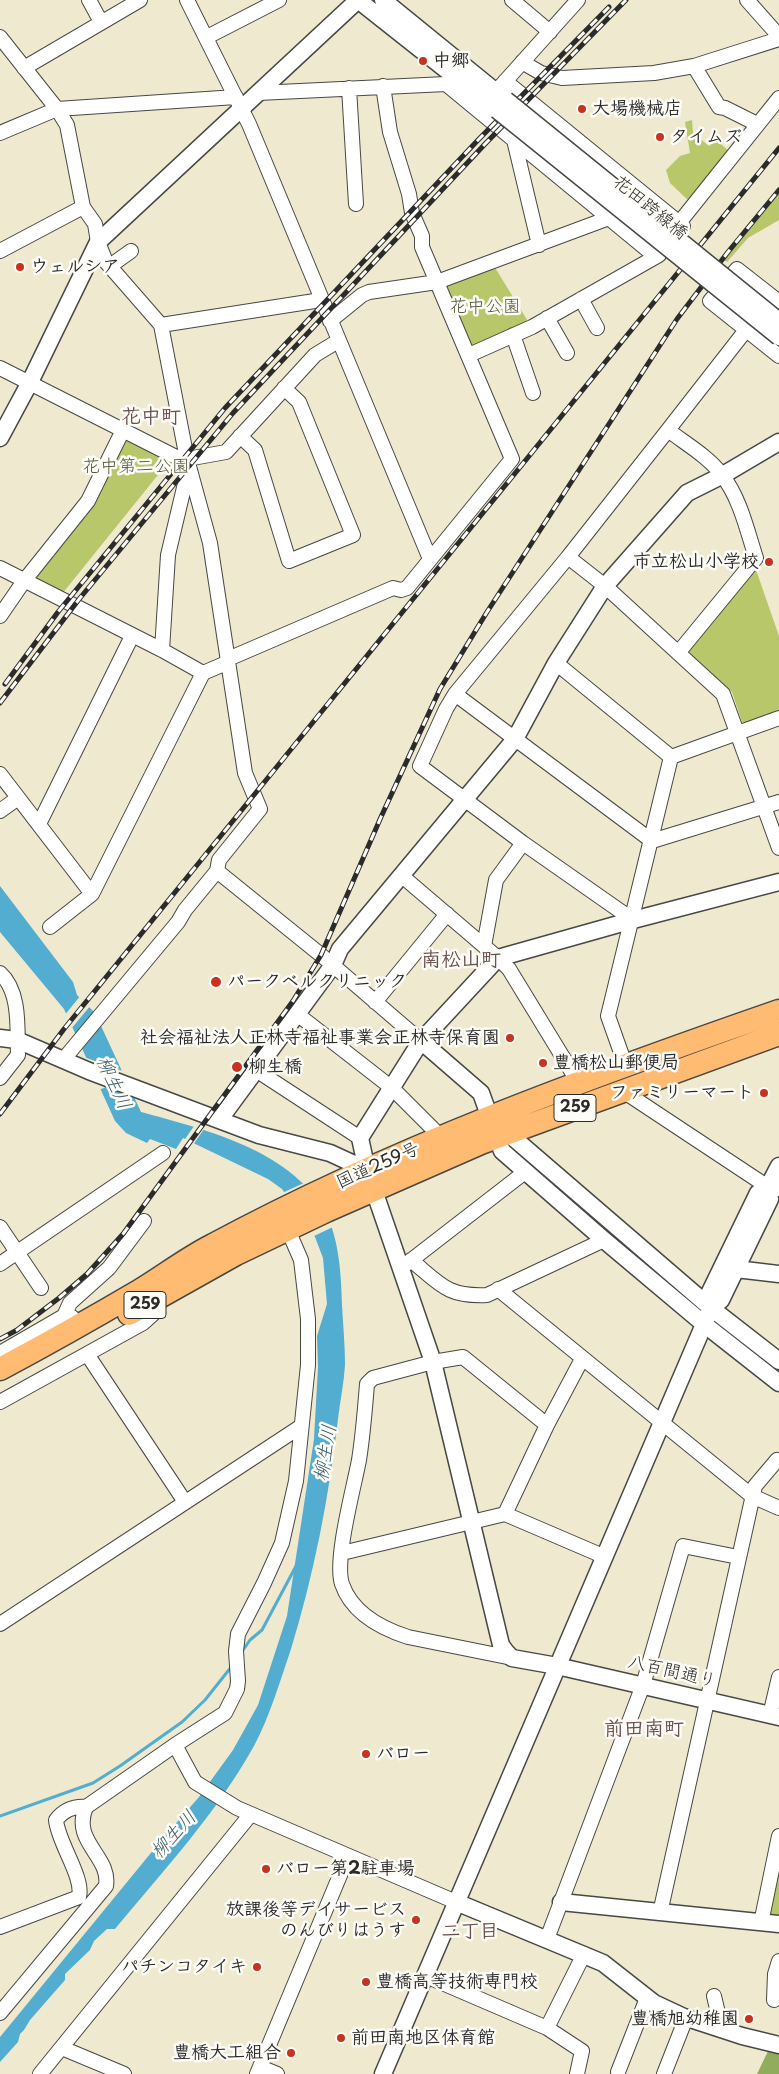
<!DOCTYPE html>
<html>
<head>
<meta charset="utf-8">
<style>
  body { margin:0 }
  canvas { display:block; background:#eee9cf }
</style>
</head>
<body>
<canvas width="779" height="2074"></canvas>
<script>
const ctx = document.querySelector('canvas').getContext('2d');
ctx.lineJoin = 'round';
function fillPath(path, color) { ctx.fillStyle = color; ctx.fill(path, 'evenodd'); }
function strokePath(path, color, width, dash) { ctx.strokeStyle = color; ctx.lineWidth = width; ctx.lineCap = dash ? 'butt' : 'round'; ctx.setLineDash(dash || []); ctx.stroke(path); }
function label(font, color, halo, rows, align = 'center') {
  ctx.font = font + ' "Playpen Sans","Klee One",sans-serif'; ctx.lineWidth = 5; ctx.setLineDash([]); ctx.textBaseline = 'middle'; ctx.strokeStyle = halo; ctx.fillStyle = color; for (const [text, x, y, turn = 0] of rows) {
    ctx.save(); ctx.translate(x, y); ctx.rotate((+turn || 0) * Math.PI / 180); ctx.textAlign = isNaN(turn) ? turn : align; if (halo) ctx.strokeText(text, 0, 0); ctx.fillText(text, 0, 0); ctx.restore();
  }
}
fillPath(new Path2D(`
  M692,120L693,133L709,146L715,139L730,152L690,202L670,183L666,170L680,156L690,153L685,122Z
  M779,194V220L748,238L727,262L724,260Z
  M494,266L529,323L473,348L468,346L444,284Z
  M126,437L170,460L62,594L35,579L34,574Z
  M755,567L779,636V712L748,724L742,722L732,692L689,654V649Z
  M779,1855V1917H770L766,1911Z`), '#b8c76a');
fillPath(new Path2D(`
  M770,2047L779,2049V2074H757Z`), '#92ac5e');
fillPath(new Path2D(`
  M0,886L73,982L77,995L95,1013L141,1112C203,1129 280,1147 320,1203C339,1231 341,1272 342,1305C343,1325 345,1345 345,1365C344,1383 340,1401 338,1419C329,1497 314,1574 291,1649C280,1681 270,1716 254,1746C216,1814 164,1870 115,1929H107L94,1941L90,1950L65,1974V1980L30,2020L24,2030L20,2034L18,2042L0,2062V2037L164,1837L199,1797L233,1750L258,1705L287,1616L314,1439L318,1367L317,1336L327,1304L323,1258L315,1237L282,1189L268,1179L183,1138L176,1149L150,1139L147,1143L126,1133L115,1121L64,1009L0,932Z`), '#52add0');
fillPath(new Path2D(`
  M81,995L91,1005L71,1029L64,1016Z
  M84,1057L123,1071L135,1098L106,1087L99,1090Z
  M194,1126L204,1129L193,1145L184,1141L177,1151Z
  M304,1183L323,1204L333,1227L312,1237L282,1193Z`), '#eee9cf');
strokePath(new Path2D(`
  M241,1653L250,1640L262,1630L296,1566
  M0,1816L93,1783L120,1766L182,1722L205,1700L232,1666`), '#52add0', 3);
const minor = new Path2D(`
  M89,0L101,22
  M187,0L249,124L430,559
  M512,0L550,32
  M747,0L779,36
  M0,37L57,109L0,133
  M207,37L279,0
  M522,62L541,73L562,78L654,73L694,66L779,39
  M694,66L719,107L725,108L757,124
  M24,68L140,0
  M505,81L683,226L681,228
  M446,84L655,256
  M500,87L578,0
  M349,88L356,204
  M258,93L446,84L451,78
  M514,140L539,245
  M83,207L67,125L57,109L236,97
  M679,223L779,98
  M0,251L83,207L95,224L98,242L106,262L161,325L187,459L210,543L245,773L260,809L219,860L217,871L185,910L178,922L63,1060
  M110,266L131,251
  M581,299L597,328
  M779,302L737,269L710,301L779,356
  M547,318L567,353
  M330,321L362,295L369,292L437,282L609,218
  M161,325L321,300
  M513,335L533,393
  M469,355L532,327L659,255
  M0,368L174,456L187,459L226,452L315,355L338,341
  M668,430L746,330
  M240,436L255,450L289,561L353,535L299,402L284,388
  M568,557L605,586L723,694L779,848
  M0,568L162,650L203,673
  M0,616L24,581L88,501L123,430
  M162,650L168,555L186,479V467
  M556,663L671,757L608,1016L625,1064
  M455,694L652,841L779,802
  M671,757L779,718
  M0,774L92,894L203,673L224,664L228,659L393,588L401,590L407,588L512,459L422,247V236L412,213L409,194L390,132L383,86
  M0,811L18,798
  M39,824L132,636
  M217,871L321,955L421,1041
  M402,876L498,958L509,969L578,1082
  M633,920L523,843L420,766L446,709L455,694L568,557L668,430C686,444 709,457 722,475C740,498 747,530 756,558L678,653
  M50,927L92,894
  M484,946L496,880L523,843
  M0,973C21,992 17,1029 18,1055L0,1078
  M375,1002L447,914
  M297,1014L392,1088L441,1137
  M256,1070L360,1138
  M623,1091L768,1187L779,1189
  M0,1227L41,1288
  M411,1260C440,1284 447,1297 487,1295L604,1240
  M0,1264L163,1153
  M405,1265L525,1172
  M498,1289L752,1496L779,1508
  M64,1316L70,1303L109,1268L144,1221
  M0,1353L64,1316L72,1317
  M87,1354L185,1502
  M0,1402L143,1323L153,1314L147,1304
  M505,1514L547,1425L582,1359
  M342,1553L505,1514L603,1556
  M0,1624L300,1427
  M512,1658L408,1637C380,1628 352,1613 342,1584C334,1560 354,1487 359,1460C363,1435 365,1409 367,1384L373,1378L433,1362L463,1357L547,1425
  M770,1715L779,1677
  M175,1745L195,1782L237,1808L251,1814
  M660,1913L755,1486L777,1460L779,1461
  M761,1923L779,1836
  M0,1927L79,1897C84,1877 58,1843 56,1820C64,1810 73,1806 86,1807
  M547,1939L643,1685L683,1546L738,1557
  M426,1976L547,2028L582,2051L577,2074
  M714,1996L722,2030
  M774,2000L775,1974L779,1961
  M0,2013L106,1886C111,1856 71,1842 86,1807L175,1745L225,1713L237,1689L238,1681L236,1651L238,1634L264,1583L282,1543L296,1481L308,1365V1319L301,1260L288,1230
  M547,2028L584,1954
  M62,2048L124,2074
  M260,2067L277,2074
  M618,2072L647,1998
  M40,2074L251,1814L456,1902
  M257,2074L348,1856
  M664,2074L686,2018`);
const tertiary = new Path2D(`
  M383,0L506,100
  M0,438L29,384L98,242L358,0L497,110
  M779,882L633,920L498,958L421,1041L360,1138L367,1170L433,1362L501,1645L506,1652L512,1658L557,1666L779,1717
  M0,1038L17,1040L89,1071L259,1135L330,1153L367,1170
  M421,1041L481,1093L502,1151L604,1240L704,1324L779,1383
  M220,1119L333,965L340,949L515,739L556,663L605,586L687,493L723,475L779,442
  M502,1128L711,1308L779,1361
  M736,1269L779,1274
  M711,1308L721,1300L770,1199L768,1187
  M456,1902L603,1963L654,2003L684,2017L742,2036L779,2045
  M561,1902L779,1924
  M383,2074L711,1308L709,1294L758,1193L768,1187L779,1166`);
const trunk = new Path2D(`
  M129,1314L236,1254L326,1211L481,1143L779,1034
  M0,1369C47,1344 93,1318 139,1291C164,1276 187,1258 213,1245C393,1148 586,1078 779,1011`);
strokePath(minor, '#484844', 16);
strokePath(tertiary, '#484844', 19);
strokePath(trunk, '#484844', 25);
strokePath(minor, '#fff', 14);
strokePath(tertiary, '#fff', 16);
strokePath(trunk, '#ffbb71', 22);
const rail = new Path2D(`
  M5,684L58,612L225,408L479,139L609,7
  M0,703L80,598L233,413L485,144L626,0
  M0,1114L64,1029L779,148
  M0,1339L17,1330L59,1298L87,1274L123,1234L293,1001L321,955L381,817L440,689L487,612L677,319L728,252L779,190`);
strokePath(rail, '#2b2b2b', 5);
strokePath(rail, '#fdfcf7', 3, [9]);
const tertiaryBridge = new Path2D(`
  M506,100L779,321
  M497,110L779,337`);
strokePath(tertiaryBridge, '#484844', 19, []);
strokePath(tertiaryBridge, '#fff', 16);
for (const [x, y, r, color] of [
  [423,61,5,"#c8321e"],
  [582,109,5,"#c8321e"],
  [660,137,5,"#c8321e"],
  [20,267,5,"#c8321e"],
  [769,562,5,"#c8321e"],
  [216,982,6,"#c8321e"],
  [510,1038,5,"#c8321e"],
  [543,1063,5,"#c8321e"],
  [237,1067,6,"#c8321e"],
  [764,1093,5,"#c8321e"],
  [366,1754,5,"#c8321e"],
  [266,1869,5,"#c8321e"],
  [416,1920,5,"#c8321e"],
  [257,1967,5,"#c8321e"],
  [366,1982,5,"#c8321e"],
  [749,2019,5,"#c8321e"],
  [341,2038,5,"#c8321e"],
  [291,2053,5,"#c8321e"]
]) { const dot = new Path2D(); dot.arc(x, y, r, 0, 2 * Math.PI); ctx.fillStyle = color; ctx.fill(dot); strokePath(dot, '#fdfcf7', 2); }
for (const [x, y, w] of [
  [575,1108,42],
  [145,1305,42]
]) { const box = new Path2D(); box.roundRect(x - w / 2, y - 13.5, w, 27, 4); ctx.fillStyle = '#fdfcf7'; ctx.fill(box); strokePath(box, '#2b2b2b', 1); }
label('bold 16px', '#2b2b2b', null, [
  ["259",575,1108],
  ["259",145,1305]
]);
label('bold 18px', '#2b2b2b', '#fdfcf7', [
  ["中郷",433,61],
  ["大場機械店",592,109],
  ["タイムズ",670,137],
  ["ウェルシア",30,267],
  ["市立松山小学校",759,562,"right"],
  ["パークベルクリニック",227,982],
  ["社会福祉法人正林寺福祉事業会正林寺保育園",500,1038,"right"],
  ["豊橋松山郵便局",553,1063],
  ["柳生橋",248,1067],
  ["ファミリーマート",754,1093,"right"],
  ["バロー",376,1754],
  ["バロー第2駐車場",276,1869],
  ["放課後等デイサービス",406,1910,"right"],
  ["のんびりはうす",406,1931,"right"],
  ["パチンコタイキ",247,1967,"right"],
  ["豊橋高等技術専門校",376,1982],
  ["豊橋旭幼稚園",739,2019,"right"],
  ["前田南地区体育館",351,2038],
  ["豊橋大工組合",281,2053,"right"]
], 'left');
label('18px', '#2b2b2b', '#fdfcf7', [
  ["花田跨線橋",650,208,39],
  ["国道259号",378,1166,-24],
  ["八百間通り",672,1672,13]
]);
label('18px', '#555a3e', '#fdfcf7', [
  ["花中公園",485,307],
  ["花中第二公園",136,467]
]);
label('italic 19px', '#3b5f6d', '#fdfcf7', [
  ["柳生川",113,1083,65],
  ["柳生川",326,1453,-81],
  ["柳生川",174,1835,-47]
]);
label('bold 19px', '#6c5050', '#fdfcf7', [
  ["二丁目",470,1932]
]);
label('bold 20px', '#6c5050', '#fdfcf7', [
  ["花中町",151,417],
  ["南松山町",461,960],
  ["前田南町",644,1729]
]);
</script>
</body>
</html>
